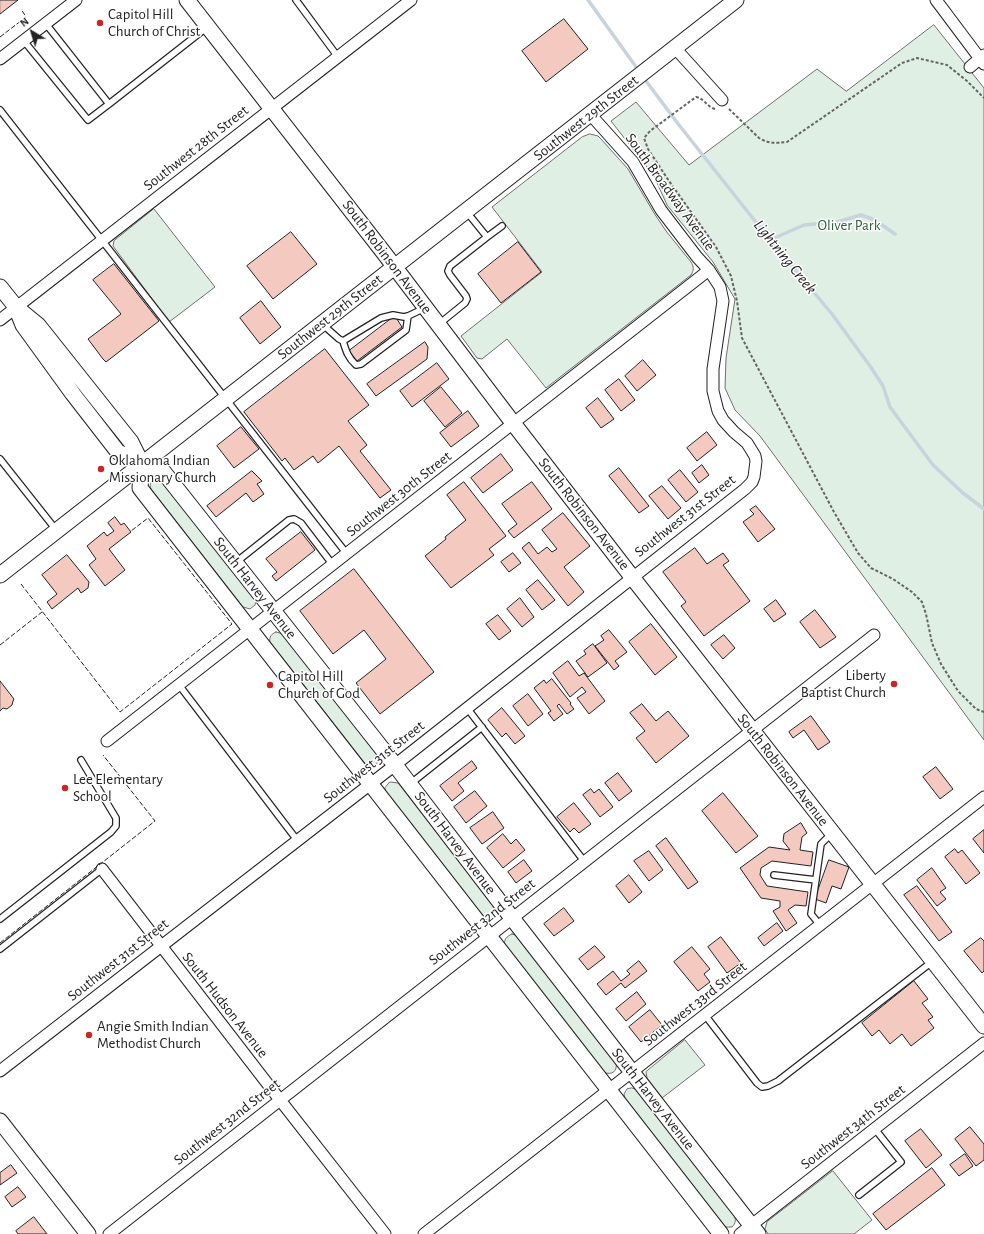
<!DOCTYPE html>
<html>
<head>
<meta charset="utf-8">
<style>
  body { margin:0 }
  #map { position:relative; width:984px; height:1234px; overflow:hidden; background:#fff; font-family:"Alegreya Sans",sans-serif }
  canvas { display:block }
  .north { position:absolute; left:12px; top:12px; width:40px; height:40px; -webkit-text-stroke:3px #fff; paint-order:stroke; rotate:322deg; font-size:11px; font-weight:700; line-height:16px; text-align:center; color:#222 }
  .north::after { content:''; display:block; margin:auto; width:14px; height:18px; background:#222; clip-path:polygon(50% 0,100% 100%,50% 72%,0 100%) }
</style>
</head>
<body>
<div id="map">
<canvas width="984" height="1234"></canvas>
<div class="north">N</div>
</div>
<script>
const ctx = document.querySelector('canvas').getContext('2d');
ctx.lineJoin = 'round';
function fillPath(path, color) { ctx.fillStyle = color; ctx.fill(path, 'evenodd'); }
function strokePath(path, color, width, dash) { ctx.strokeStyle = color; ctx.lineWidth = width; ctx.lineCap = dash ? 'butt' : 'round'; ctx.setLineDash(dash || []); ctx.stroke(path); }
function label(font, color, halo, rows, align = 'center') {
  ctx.font = font + ' "Alegreya Sans",sans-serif'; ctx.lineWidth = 3; ctx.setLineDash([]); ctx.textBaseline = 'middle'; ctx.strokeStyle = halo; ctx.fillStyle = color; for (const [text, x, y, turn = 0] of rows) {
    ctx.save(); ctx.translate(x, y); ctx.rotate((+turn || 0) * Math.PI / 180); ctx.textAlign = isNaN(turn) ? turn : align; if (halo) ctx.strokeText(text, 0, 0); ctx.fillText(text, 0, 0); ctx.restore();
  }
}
const green = new Path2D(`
  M934,25L984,88V740L760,436L735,410L725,388L726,358L735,299L713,262L667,205L654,176L611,121L636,102L689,165L817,69L846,91Z
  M590,134L598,136L601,139L628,169L654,213L666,231L691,262C694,267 694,270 691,275L546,388L507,339L482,359L477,358L461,336L542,272L492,207L582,137Z
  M154,209L215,287L169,322L113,246L114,241Z
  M155,478L159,479L255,598L256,602L255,605L250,609L243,607L151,489C149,484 151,482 155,478Z
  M276,632L283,634L377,755L379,759L376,765L373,766H367L270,642C269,637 271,634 276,632Z
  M390,782L398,783L496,909C498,918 492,922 484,919L385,793V788Z
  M512,934L518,936L616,1062C618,1071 612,1076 603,1072L505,946C503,940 507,936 512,934Z
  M685,1040L705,1065L662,1098L647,1078L646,1072Z
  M632,1088L638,1090L734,1214C736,1220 736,1223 732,1227H726L722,1224L625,1099L624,1094L627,1089Z
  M833,1171L872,1220L854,1234H768L765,1229L767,1222Z`);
fillPath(green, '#e0efe3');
strokePath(green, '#6f6f6f', 1);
strokePath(new Path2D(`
  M588,0L639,71
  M643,77L679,125L770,240L832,314L870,366L883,386L890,407L933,465L963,493L984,509
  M770,240L804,225L837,222L861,215L875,220L895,234`), '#c7d3dd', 3.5);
const building = new Path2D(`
  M0,0H18L0,14Z
  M564,19L588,49L546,82L522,51Z
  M291,232L317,264L273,299L247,266Z
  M518,242L541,272L501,303L478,274Z
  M114,264L159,321L106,362L103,359L88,339L121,314L93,280Z
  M261,301L281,327L260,344L240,318Z
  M395,316L402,327L357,361L349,351Z
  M425,342L428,347L427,359L376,396L367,384Z
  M325,349L369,405L348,421L367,445L360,451L391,490L380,498L339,446L318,463L313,456L294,470L285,458L282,461L244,412Z
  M643,360L656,375L637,391L625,376Z
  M437,363L449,379L412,407L400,391Z
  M619,379L635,400L621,411L605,390Z
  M441,387L462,413L445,427L424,401Z
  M598,398L614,419L601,428L586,408Z
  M468,411L479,426L451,447L440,433Z
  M241,427L259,449L234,468L217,446Z
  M707,432L717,445L697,461L687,448Z
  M501,454L513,470L483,493L471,478Z
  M702,465L709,475L699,483L692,473Z
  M619,468L649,506L639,513L609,476Z
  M680,470L698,492L686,502L668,480Z
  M252,471L262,481L257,484L264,494L253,502L246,493L216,517L207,506Z
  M464,482L506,536L489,549L494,555L451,588L425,556L446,539L445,537L466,520L447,495Z
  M532,482L552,509L514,538L508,531L517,524L502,504Z
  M662,486L681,508L668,519L649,496Z
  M756,506L775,529L758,542L743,522L754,514L750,510Z
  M563,513L590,546L564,567L584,592L568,606L522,548L529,542L538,554L547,547L552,552L557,549L542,530Z
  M115,517L121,525L124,523L131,532L109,549L125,570L105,586L89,565L96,559L87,546L104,532L107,536L114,531L108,523Z
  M301,532L315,550L276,581L272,576L277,572L266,559Z
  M695,548L707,564L723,553L729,561L723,565L750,601L704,636L681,606L686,602L663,572Z
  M513,553L521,563L509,572L501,562Z
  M67,555L89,582L88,588L81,593L78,588L52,609L47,602L57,594L42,575Z
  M354,569L434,672L380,714L356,683L386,659L364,630L333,654L300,611Z
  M538,580L555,600L542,610L526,590Z
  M520,598L534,617L522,627L507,609Z
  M776,600L786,614L774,622L764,609Z
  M815,610L836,637L820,648L800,622Z
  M498,615L511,631L499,640L486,624Z
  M651,624L677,657L655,675L629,642Z
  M609,630L627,652L615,661L619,666L614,670L595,646L604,640L601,636Z
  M724,635L735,648L723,659L711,645Z
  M593,644L607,663L588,677L576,661L586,654L584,651Z
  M568,661L579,676L584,673L605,701L589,714L577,698L586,692L582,687L570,697L553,673Z
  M552,679L571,703L570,704L574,709L567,714L559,704L557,706L563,714L554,721L548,713L551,711L534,688L544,680L546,683Z
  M0,681L14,699L13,701L12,705L7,709L3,708L0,711Z
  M528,694L543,714L528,726L513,706Z
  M642,704L656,721L668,711L689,736L656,763L636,738L645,731L630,713Z
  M502,708L525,736L515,744L506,733L502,737L488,720Z
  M811,716L830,742L818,750L804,730L793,738L789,732Z
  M472,761L477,768L458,783L464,791L452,801L440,786Z
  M936,767L953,789L940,799L923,777Z
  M618,773L632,791L619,801L605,783Z
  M591,789L594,793L599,789L613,807L600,817L583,795Z
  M475,791L487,806L466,823L454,807Z
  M723,793L758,836L736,853L702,811Z
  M574,803L591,824L579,833L574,828L570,832L557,817Z
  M493,812L504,828L482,844L470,828Z
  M801,823L807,833L802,837L800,850L813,852L811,866L772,861L761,868L760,875L767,886L808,892L806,906L795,905L788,910L797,923L786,931L773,911L780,907V901L761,898L740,868L769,847L790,850L783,841L784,834Z
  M984,830V853L973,839Z
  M503,834L511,844L516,839L525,850L503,868L487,848Z
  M666,838L698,882L688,889L656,846Z
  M955,849L958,853L962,850L980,873L966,884L945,857Z
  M649,851L663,870L649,881L634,861Z
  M524,860L532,871L516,883L508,872Z
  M829,860L849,867L841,889L832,886L826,903L815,899Z
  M932,868L946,888L940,892L946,899L937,906L917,880Z
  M629,875L642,892L629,903L616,886Z
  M917,886L952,932L939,941L904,895Z
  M564,908L574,921L554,936L544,924Z
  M777,923L783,931L764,946L758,938Z
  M721,937L741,963L727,973L708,947Z
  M981,938L984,941V971L982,973L964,951Z
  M595,946L605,957L588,970L579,959Z
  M692,947L710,969L704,974L710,982L698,991L674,962Z
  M639,961L647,971L625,988L621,983L606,995L597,984L613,971L621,981L630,974L627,971Z
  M914,981L928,999L922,1003L933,1017L928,1020L934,1028L911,1046L902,1034L890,1044L879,1030L872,1036L862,1023Z
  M637,992L646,1004L626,1021L616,1009Z
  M650,1010L662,1025L641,1042L629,1027Z
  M970,1127L984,1144V1160L976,1166L955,1139Z
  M921,1129L942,1155L926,1168L905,1141Z
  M965,1154L973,1166L959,1176L950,1165Z
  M11,1165L17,1173L0,1185V1173Z
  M932,1168L945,1185L886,1230L873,1214Z
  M18,1187L26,1197L12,1207L5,1197Z
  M34,1217L47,1234H18L16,1231Z`);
fillPath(building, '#f3c9c0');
strokePath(building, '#222', 1);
const lane = new Path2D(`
  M296,0L338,57
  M46,24L109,104L206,28
  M24,41L88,120L109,104
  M0,110L347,554
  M487,237L502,226
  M322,324L339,339L343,341L381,318L393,315L404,317L408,316L425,308
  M439,324L465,303L467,299L466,296L450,275L448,271L450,266L487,237L466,211
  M343,341C346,351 348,358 356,365L361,364L406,330L408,316
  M0,459L57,531
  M235,563L289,520L294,519L301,523L333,565
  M179,685L297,840
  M467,708L584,861
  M410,784L482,727
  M774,875L816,880
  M0,919L111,832L116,826V818L81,760
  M820,925L811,914L821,844L832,833
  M0,949L102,869
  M705,1015L757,1083L762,1087L768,1086L778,1081L933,961
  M859,1195L901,1162L875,1129`);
const street = new Path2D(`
  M936,0L984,64
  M675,48L722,100
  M0,59L76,0
  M970,67L984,55
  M0,320L411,0
  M107,741L709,270
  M102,869L280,1100L385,1234
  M0,1071L395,765L745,489L752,482L754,477L756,461L755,456L747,443L734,432L723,420L718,411L713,391V369L723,301L720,287L709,270L697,257L661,210L633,162L590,114
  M109,1234L874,635
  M424,1234L984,797
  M740,1234L984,1043`);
const secondary = new Path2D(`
  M187,0L384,253L513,423L632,577L984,1026
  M0,287L16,307L38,325L131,442L142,464L140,488L721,1234
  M17,310L23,325L73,394L118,452L142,464L162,470L395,765L512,918L758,1234
  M0,575L736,0
  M0,1121L88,1234`);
strokePath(lane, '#222', 8);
strokePath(street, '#222', 13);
strokePath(secondary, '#222', 17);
strokePath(new Path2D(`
  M715,109C707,107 704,98 696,97L650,131L644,138L648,149L669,181L716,247L731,276L737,301L742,338L834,512L858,553L871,568L893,579L912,592L922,602L926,614L932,643L941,664L958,691L976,709L984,712
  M729,109L759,138C769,144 776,143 787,142L902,63L917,58L947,65L967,81L984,98`), '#646464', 2, [3, 2]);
strokePath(lane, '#fff', 5.5);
strokePath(street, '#fff', 11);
strokePath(secondary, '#fff', 15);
strokePath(new Path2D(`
  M0,37L26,17L21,9
  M21,584L120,712L232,624L148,518L131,531
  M0,645L42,612
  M0,943L155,821L103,755`), '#222', 1, [5, 2]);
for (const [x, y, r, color] of [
  [100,23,4,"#c62828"],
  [101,469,4,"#c62828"],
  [894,684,4,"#c62828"],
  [270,685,4,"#c62828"],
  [65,788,4,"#c62828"],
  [89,1035,4,"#c62828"]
]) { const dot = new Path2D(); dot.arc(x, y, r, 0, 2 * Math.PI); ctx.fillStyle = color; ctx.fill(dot); strokePath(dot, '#fff', 1.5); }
label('15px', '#222', '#fff', [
  ["Capitol Hill",108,14],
  ["Church of Christ",108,31],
  ["Oklahoma Indian",109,460],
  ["Missionary Church",109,477],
  ["Liberty",886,675,"right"],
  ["Baptist Church",886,692,"right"],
  ["Capitol Hill",278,676],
  ["Church of God",278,693],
  ["Lee Elementary",73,779],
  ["School",73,796],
  ["Angie Smith Indian",97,1026],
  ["Methodist Church",97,1043]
], 'left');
label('15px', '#222', '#fff', [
  ["Southwest 29th Street",586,118,-38],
  ["Southwest 28th Street",196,148,-38],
  ["South Broadway Avenue",670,192,54],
  ["South Robinson Avenue",387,257,53],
  ["Southwest 29th Street",330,317,-38],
  ["Southwest 30th Street",399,494,-38],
  ["South Robinson Avenue",584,514,52],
  ["Southwest 31st Street",685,516,-38],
  ["South Harvey Avenue",255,588,52],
  ["Southwest 31st Street",374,762,-38],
  ["South Robinson Avenue",783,770,52],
  ["South Harvey Avenue",455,843,53],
  ["Southwest 32nd Street",482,922,-38],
  ["Southwest 31st Street",118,960,-38],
  ["Southwest 33rd Street",695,1004,-38],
  ["South Hudson Avenue",225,1005,52],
  ["South Harvey Avenue",653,1099,52],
  ["Southwest 32nd Street",227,1122,-38],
  ["Southwest 34th Street",853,1127,-38]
]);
label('15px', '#2f5e38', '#fff', [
  ["Oliver Park",849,225]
]);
label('italic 16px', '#222', '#fff', [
  ["Lightning Creek",785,257,51]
]);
</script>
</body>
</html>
